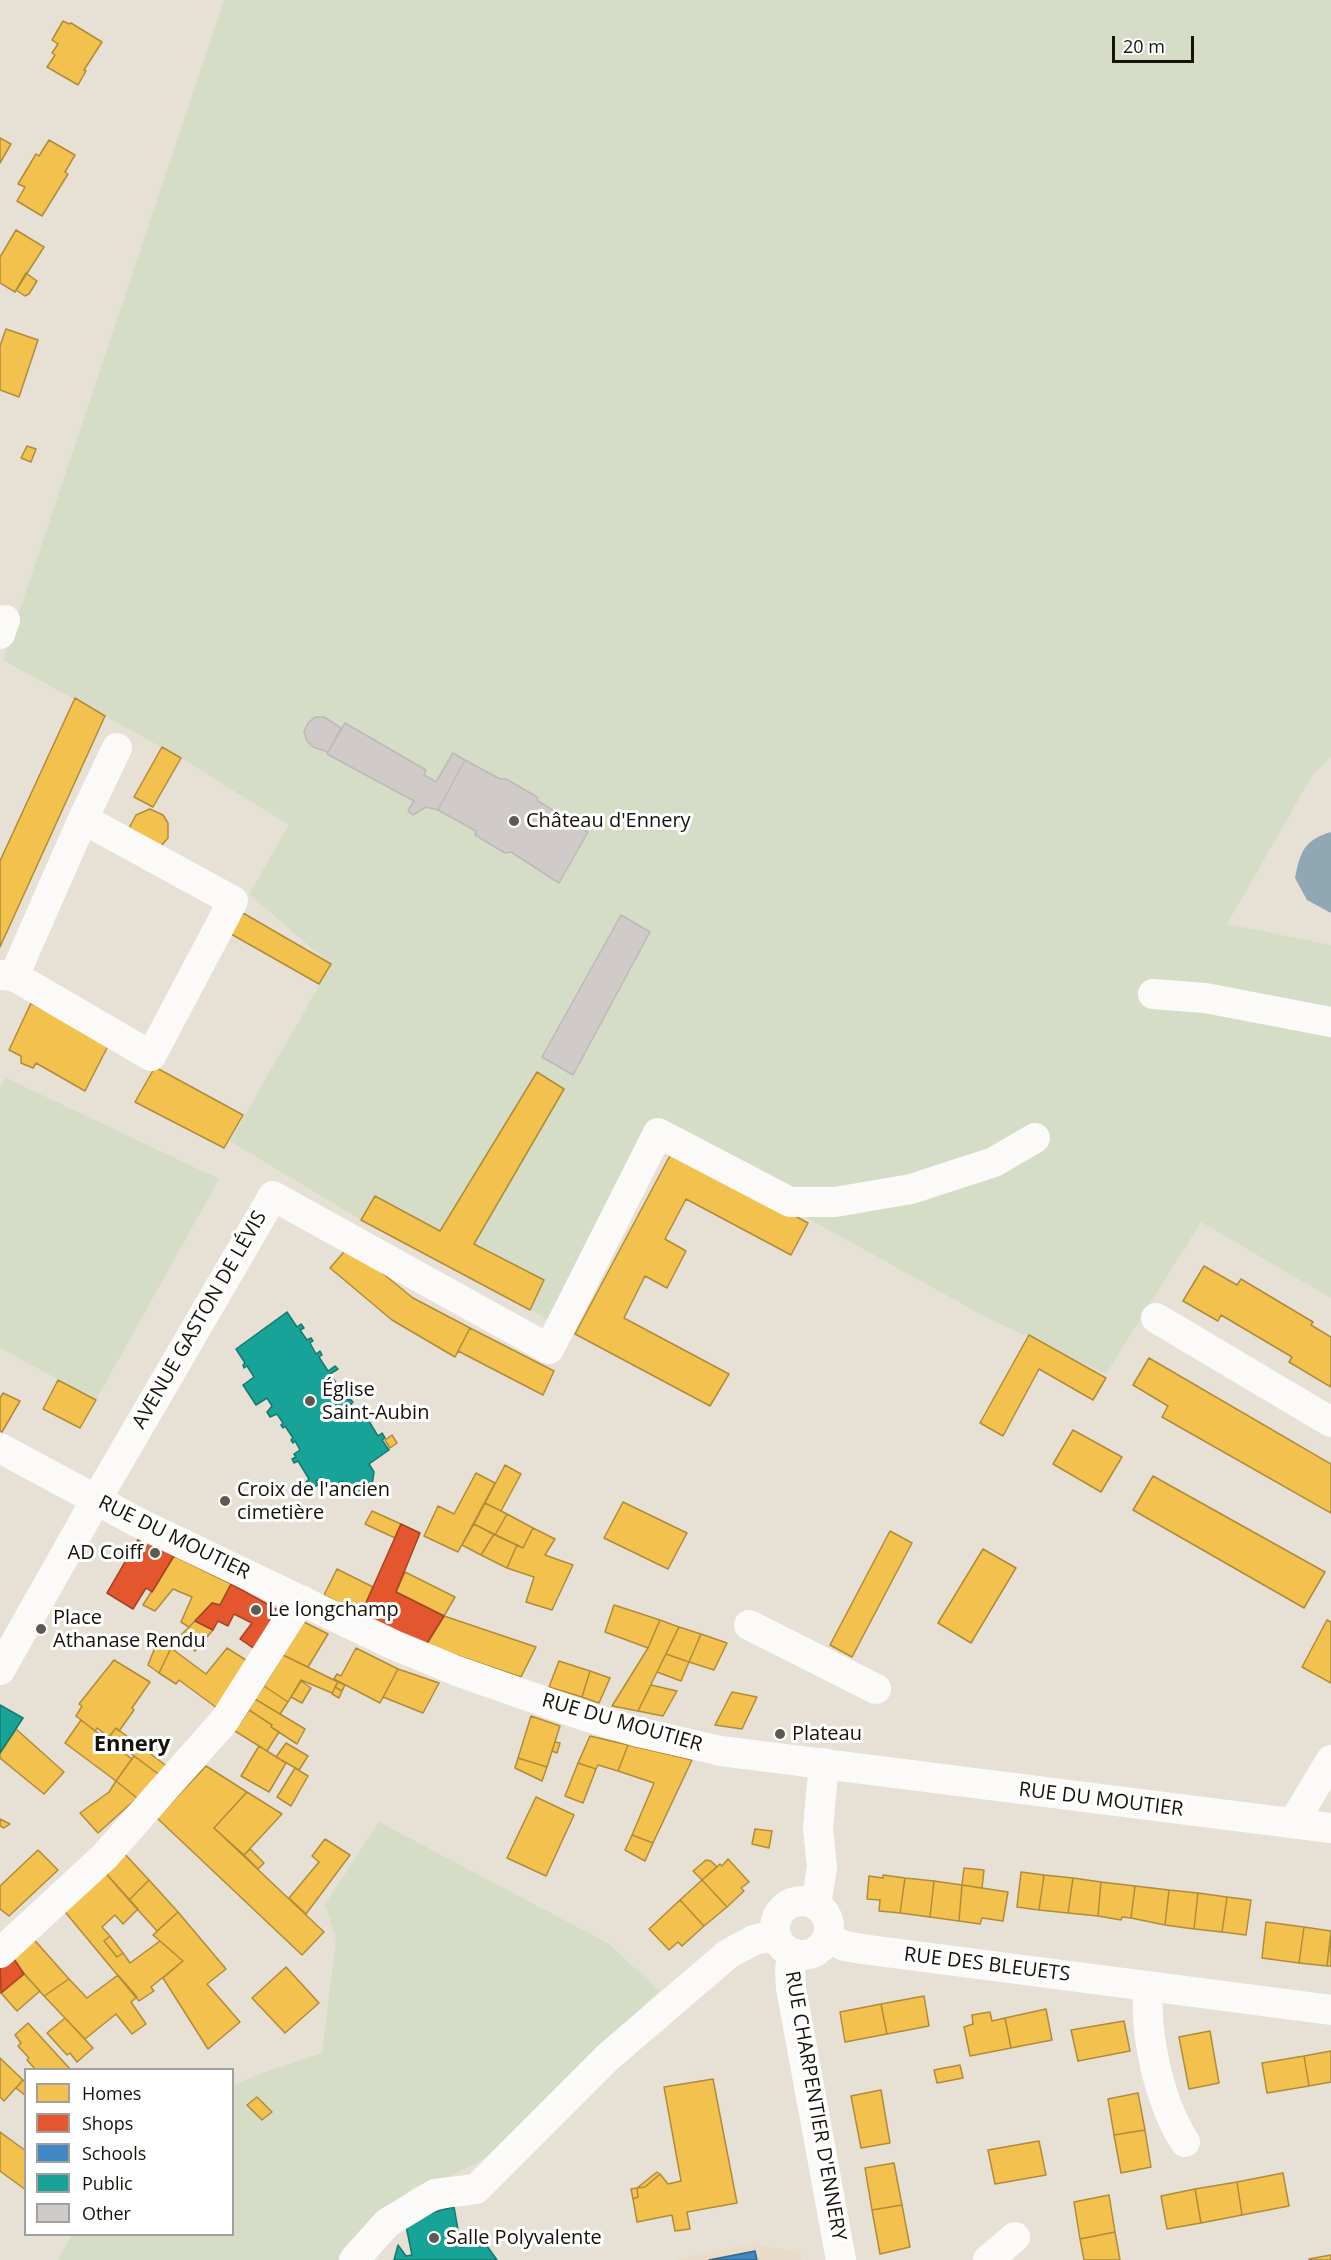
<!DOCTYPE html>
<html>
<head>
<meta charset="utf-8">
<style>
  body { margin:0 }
  #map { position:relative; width:1331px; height:2260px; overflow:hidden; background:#e7e0d4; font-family:"Open Sans",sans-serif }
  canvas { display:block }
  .legend { position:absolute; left:24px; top:2068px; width:210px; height:168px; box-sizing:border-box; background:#fff; border:2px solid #a2a09d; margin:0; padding:8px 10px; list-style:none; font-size:18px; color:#16120b }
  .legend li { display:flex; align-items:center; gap:12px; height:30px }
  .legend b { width:30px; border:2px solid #a2a09d }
  .scale { position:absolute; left:1112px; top:36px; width:82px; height:27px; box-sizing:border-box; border:3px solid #16120b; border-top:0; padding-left:8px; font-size:18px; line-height:21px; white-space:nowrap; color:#16120b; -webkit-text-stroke:4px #fff; paint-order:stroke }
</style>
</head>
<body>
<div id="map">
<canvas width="1331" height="2260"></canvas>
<ul class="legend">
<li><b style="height:16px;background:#f2c14e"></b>Homes</li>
<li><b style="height:16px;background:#e4572e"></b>Shops</li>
<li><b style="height:16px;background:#3f88c5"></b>Schools</li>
<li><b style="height:16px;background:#17a398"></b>Public</li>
<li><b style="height:16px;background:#d0cbc9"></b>Other</li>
</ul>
<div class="scale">20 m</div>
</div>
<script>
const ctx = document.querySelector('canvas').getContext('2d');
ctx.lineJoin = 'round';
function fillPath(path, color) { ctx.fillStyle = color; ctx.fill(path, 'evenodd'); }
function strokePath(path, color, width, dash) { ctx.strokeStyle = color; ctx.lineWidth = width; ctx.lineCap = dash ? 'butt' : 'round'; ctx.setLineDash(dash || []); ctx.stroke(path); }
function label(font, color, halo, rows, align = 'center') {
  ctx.font = font + ' "Open Sans",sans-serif'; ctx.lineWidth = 6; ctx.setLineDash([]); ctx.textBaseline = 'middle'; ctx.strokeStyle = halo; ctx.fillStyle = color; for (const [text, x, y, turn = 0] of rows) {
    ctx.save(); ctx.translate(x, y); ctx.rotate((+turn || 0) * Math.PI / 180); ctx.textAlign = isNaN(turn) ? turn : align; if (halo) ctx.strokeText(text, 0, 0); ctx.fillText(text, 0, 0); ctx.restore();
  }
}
fillPath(new Path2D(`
  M754,2244L800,2253L801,2260H674Z`), '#e8dbc7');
fillPath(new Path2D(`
  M224,0H1331V757L1312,776L1227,924L1331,945V1298L1201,1222L1106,1374L982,1315L665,1139L570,1331L361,1220L230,1141L331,965L249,894L289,825L181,758L3,660Z
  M6,1078L219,1179L96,1400L0,1348V1088Z
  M379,1822L609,1944L659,1991L486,2158L450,2176L415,2186L372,2220L337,2260H58L72,2235L232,2234L233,2086L254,2076L322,2053L336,1939L325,1904Z`), '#d6ddc7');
fillPath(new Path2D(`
  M1331,832V913L1307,900L1295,878C1300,852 1304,840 1331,832Z`), '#90a7b4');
const homes = new Path2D(`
  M63,21L69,24L71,23L102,42L84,70L86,71L78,85L47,67L55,55L52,53L58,44L52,40Z
  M0,138L11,144L0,163Z
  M49,140L75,155L65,172L68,174L42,216L17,201L25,187L18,184L36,154L39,156Z
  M16,230L44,247L15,292L0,283V257Z
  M26,273L37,281L29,294L25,296L16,290Z
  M6,329L38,340L19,397L0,390V346Z
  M27,446L36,449L31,462L21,458Z
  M75,698L105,716L0,947V861Z
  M162,747L181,758L153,807L134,797Z
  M150,809L163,815L168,823V838L161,846L129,828L136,815Z
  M243,913L331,964L319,984L231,934Z
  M31,1003L109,1044L85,1091L36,1063L33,1068L21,1063V1056L9,1050Z
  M155,1067L243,1115L224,1148L135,1102Z
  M537,1072L564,1089L474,1244L544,1280L530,1310L361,1220L375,1196L440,1231Z
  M673,1150L808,1223L791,1255L686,1199L665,1239L686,1251L667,1288L645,1276L624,1318L729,1374L710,1406L575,1334Z
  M349,1246L413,1298L470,1328L455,1357L392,1320L330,1268Z
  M1204,1266L1237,1285L1241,1279L1313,1322L1311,1325L1331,1337V1387L1289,1362L1292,1357L1221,1315L1218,1321L1183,1301Z
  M470,1328L554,1371L543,1395L458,1351Z
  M1029,1335L1106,1378L1093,1400L1039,1369L1003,1436L980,1423Z
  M1149,1358L1331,1464V1513L1162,1417L1168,1406L1133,1385Z
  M58,1380L96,1400L80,1428L43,1409Z
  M3,1393L20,1401L2,1432L0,1431V1398Z
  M1073,1430L1122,1457L1101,1492L1053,1464Z
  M392,1435L397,1443L390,1448L385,1440Z
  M505,1465L521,1474L501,1511L485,1503Z
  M476,1473L495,1483L458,1552L424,1536L438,1506L454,1514Z
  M1153,1476L1325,1572L1304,1608L1133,1510Z
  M623,1502L687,1533L668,1569L604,1538Z
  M485,1503L507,1514L495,1535L474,1524Z
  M372,1511L401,1524L395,1538L365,1524Z
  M507,1514L533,1528L523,1548L495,1535Z
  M474,1524L494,1534L481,1555L462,1545Z
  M533,1528L555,1539L545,1555L573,1565L552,1610L526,1602L534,1577L507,1568L517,1545L523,1548Z
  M890,1531L912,1543L852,1657L830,1645Z
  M494,1534L517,1545L507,1568L481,1555Z
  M983,1549L1016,1568L971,1643L938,1623Z
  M174,1556L231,1584L220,1605L212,1603L189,1627L181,1622L192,1597L173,1589L155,1611L143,1605Z
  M337,1569L373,1587L361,1614L324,1595Z
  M405,1572L455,1597L444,1616L396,1592Z
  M614,1605L660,1620L648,1648L605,1632Z
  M444,1616L536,1647L521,1677L426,1645Z
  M660,1620L679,1627L638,1711L612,1706L648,1648Z
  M1327,1620L1331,1622V1683L1302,1667Z
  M195,1621L213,1630L195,1651L179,1637Z
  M304,1622L328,1634L308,1667L283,1655Z
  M679,1627L701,1634L689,1662L666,1654Z
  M701,1634L727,1643L714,1670L689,1662Z
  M158,1640L172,1646L159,1673L148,1665Z
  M171,1648L206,1674L227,1648L249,1662L217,1708L179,1680L176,1684L159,1673Z
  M356,1648L398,1669L380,1703L334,1679L337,1674L341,1676Z
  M666,1654L689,1662L681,1681L657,1672Z
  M283,1655L338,1682L332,1693L301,1680L288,1702L264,1686Z
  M114,1660L150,1682L132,1708L134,1710L119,1731L116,1728L109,1737L97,1728L95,1731L76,1716L82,1706L79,1704Z
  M559,1661L590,1671L582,1697L549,1687Z
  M398,1669L439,1683L423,1713L383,1697Z
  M590,1671L610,1678L599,1703L582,1697Z
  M301,1681L311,1688L302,1703L291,1697Z
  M338,1682L345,1685L342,1691L335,1687Z
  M651,1685L677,1691L663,1716L638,1711Z
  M264,1686L288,1702L280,1714L255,1699Z
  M335,1687L342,1691L339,1698L332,1694Z
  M732,1692L757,1697L742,1729L715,1725Z
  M255,1699L305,1729L297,1744L271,1727L272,1725L249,1710Z
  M249,1710L272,1725L271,1727L279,1732L267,1751L235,1731Z
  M531,1716L560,1726L547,1767L518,1758Z
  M81,1720L132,1759L116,1781L65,1743Z
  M116,1728L136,1743L129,1752L109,1737Z
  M16,1729L64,1772L44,1794L0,1758V1753Z
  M590,1736L628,1745L618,1771L598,1765L596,1769L578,1763Z
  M555,1742L560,1743L557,1753L552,1751Z
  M136,1743L168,1767L161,1776L129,1752Z
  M286,1743L308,1756L299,1770L276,1757Z
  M628,1745L692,1760L653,1843L632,1835L654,1783L618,1771Z
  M259,1746L286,1763L269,1792L241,1776Z
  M134,1756L161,1776L137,1798L116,1781Z
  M518,1758L547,1767L542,1781L515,1768Z
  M578,1763L596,1769L583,1803L565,1796Z
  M206,1766L247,1792L214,1828L324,1932L302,1955L157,1818Z
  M295,1768L308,1776L291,1806L277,1797Z
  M116,1781L137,1798L98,1833L80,1813L109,1792Z
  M247,1792L282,1814L244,1855L214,1828Z
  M536,1797L574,1815L546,1876L507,1858Z
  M0,1819L10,1824L4,1828L0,1826Z
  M755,1829L772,1831L769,1848L752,1844Z
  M632,1835L653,1843L645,1861L625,1850Z
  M325,1839L350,1855L306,1914L289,1898L319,1862L312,1856Z
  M250,1849L264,1863L258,1869L244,1855Z
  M38,1850L58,1870L9,1916L0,1909V1886Z
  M122,1851L149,1880L129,1900L102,1869Z
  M728,1859L749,1882L741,1888L744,1891L727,1907L702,1880L720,1864L722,1866Z
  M706,1860L711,1861L717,1867L702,1880L693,1871Z
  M964,1868L984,1870L982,1888L962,1885Z
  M102,1869L138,1909L123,1924L115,1915L102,1927L110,1936L104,1941L117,1957L123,1953L130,1963L160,1941L183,1961L151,1987L154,1991L139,2001L61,1907Z
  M1021,1872L1044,1875L1039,1910L1017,1907Z
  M883,1875L905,1878L900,1913L879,1911L880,1900L867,1899L869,1876L883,1878Z
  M1044,1875L1073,1878L1068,1913L1039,1910Z
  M905,1878L934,1881L930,1917L900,1913Z
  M1073,1878L1101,1882L1098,1916L1068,1913Z
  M149,1880L178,1912L157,1931L129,1900Z
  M702,1880L727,1907L704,1926L680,1900Z
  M934,1881L962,1885L959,1921L930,1917Z
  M1101,1882L1135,1886L1131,1918L1122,1917L1121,1920L1098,1916Z
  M962,1885L1008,1892L1003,1921L982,1918L980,1924L959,1921Z
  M1135,1886L1169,1890L1165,1925L1131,1918Z
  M1169,1890L1198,1893L1194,1929L1165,1925Z
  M1198,1893L1227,1897L1222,1932L1194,1929Z
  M1227,1897L1251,1900L1246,1935L1222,1932Z
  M680,1900L704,1926L682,1946L678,1942L669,1950L649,1929Z
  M178,1912L226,1969L207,1984L240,2022L208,2049L163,1978L183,1961L153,1935Z
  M1266,1922L1304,1927L1299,1963L1262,1958Z
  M1304,1927L1331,1931L1327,1966L1299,1963Z
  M30,1935L69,1979L44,1996L22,1971L10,1953Z
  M110,1936L123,1953L117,1957L104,1941Z
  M1331,1936V1966H1327Z
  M286,1967L319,2003L285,2033L252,1998Z
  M24,1974L40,1991L17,2011L1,1993Z
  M118,1975L137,1997L131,2002L146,2024L132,2034L116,2014L85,2039L44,1996L69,1979L87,1998Z
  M924,1996L929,2026L887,2034L881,2004Z
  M881,2004L887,2034L845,2042L840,2012Z
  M1046,2009L1052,2040L1011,2048L1005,2018Z
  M990,2012L992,2021L1005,2018L1011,2048L970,2056L964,2027L973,2024L972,2015Z
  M65,2018L93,2048L77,2062L70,2053L67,2055L47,2033Z
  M1124,2021L1130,2051L1078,2061L1071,2030Z
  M28,2023L71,2070H36L27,2060L29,2058L18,2046L21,2043L15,2035Z
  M1210,2031L1219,2083L1189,2089L1179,2037Z
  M1331,2051V2082L1309,2086L1304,2056Z
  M1304,2056L1309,2086L1267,2093L1262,2063Z
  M0,2058L23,2080L4,2101L0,2097Z
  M960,2065L963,2078L937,2083L934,2070Z
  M713,2079L737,2203L687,2212L690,2229L675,2231L672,2215L637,2222L633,2199L638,2197L637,2188L645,2187L660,2174L668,2184L681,2181L664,2087Z
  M23,2080L26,2082V2096L16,2088Z
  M881,2090L890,2143L861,2148L851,2096Z
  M1138,2093L1145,2130L1114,2135L1108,2099Z
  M257,2097L272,2112L262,2120L247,2105Z
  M1145,2130L1151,2167L1121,2173L1114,2135Z
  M0,2132L26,2151V2190L0,2171Z
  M1039,2141L1046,2175L995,2184L988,2150Z
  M894,2163L902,2205L872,2210L865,2168Z
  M657,2172L660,2174L645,2187L637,2188Z
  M1283,2173L1289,2206L1242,2215L1237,2182Z
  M1237,2182L1242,2215L1201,2223L1195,2189Z
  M637,2188L638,2197L633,2199L631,2189Z
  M1195,2189L1201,2223L1167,2229L1161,2196Z
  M1109,2195L1115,2232L1080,2239L1074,2202Z
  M902,2205L910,2247L880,2254L872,2210Z
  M1115,2232L1120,2260H1084L1080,2239Z
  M1331,2255V2260H1309V2259Z`);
fillPath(homes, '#f2c14e');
strokePath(homes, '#b08c3a', 1.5);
const shops = new Path2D(`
  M401,1524L420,1533L396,1592L444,1616L426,1645L361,1614Z
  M139,1538L174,1556L152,1592L146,1588L133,1609L107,1593Z
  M231,1584L278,1610L256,1650L240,1639L252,1623L234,1614L228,1626L218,1621L213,1630L195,1621L212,1603L220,1605Z
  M10,1953L24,1974L1,1993L0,1964Z`);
fillPath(shops, '#e4572e');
strokePath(shops, '#a64224', 1.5);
const schools = new Path2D(`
  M755,2251L757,2260H709Z`);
fillPath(schools, '#3f88c5');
strokePath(schools, '#33658d', 1.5);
const public = new Path2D(`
  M287,1312L297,1327L301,1324L304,1328L300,1330L307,1340L311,1338L313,1341L310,1343L316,1354L320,1351L322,1355L319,1357L328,1371L335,1366L338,1369L330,1374L339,1387L347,1382L349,1385L341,1390L348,1400L350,1399L353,1402L351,1404L357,1413L361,1410L364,1414L367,1411L371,1415L367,1418L378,1436L382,1433L385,1438L382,1440L389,1450L369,1464L374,1472L372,1485L360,1492L346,1487L342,1481L329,1490L321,1478L316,1481L318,1485L314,1487L311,1484L308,1485L306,1482L309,1479L298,1461L294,1463L292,1459L296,1457L294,1454L300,1450L295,1441L293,1443L291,1440L293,1438L285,1426L283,1428L281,1425L283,1423L277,1414L270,1417L267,1412L272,1406L267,1398L256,1405L243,1385L254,1377L247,1366L244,1368L243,1365L245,1363L236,1349Z
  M0,1705L23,1718L0,1753Z
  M454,2207L461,2247L473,2245L477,2232L497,2260H394L398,2245L406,2256L412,2255L406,2226L434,2212Z`);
fillPath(public, '#17a398');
strokePath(public, '#17786e', 1.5);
const building = new Path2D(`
  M315,717H324L341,728L328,752L313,747L307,741L304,732L308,723Z
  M345,723L426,770L424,775L436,782L453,753L465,760L438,810L426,807L413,815L408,811L414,801L327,754Z
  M465,760L500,779H506L537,797L538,801L588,832L559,883L511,852L505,853L475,835L476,831L438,810Z
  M621,915L650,932L573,1075L542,1057Z`);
fillPath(building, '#d0cbc9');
strokePath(building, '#beb8b7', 1.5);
strokePath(new Path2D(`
  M0,634L5,620
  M0,975L14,976L83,819L117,748
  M14,976L151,1056L233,901L83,819
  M1153,994L1205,998L1331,1022
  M1156,1318L1331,1422
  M0,1448L139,1523L394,1645L457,1671L588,1717L638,1732L721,1751L1331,1828
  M749,1625L876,1689
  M0,1670L96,1500L273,1196L549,1349L658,1133L790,1202H835L911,1189L994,1162L1035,1138
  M1293,1823L1331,1760
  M775 1928a27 27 0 1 1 54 0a27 27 0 1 1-54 0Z
  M816,1905L822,1867L818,1828L824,1763
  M827,1938L845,1946L862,1949L1331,2010
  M0,1953L104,1857L225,1720L301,1600
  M793,1953L790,1969L791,1988L841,2260
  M1149,1986C1143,2031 1160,2104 1185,2142
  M354,2260L387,2223L435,2194L476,2189L608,2057L728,1954L754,1940L776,1935
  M988,2260L1015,2237`), '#fbfaf9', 30);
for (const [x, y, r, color] of [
  [514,821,6,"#5f5a51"],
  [310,1401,6,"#5f5a51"],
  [225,1501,6,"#5f5a51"],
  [155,1553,6,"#5f5a51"],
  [256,1610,6,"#5f5a51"],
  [41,1629,6,"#5f5a51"],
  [780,1734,6,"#5f5a51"],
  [434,2238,6,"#5f5a51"]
]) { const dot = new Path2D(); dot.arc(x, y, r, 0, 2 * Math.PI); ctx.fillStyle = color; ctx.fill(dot); strokePath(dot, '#fff', 2); }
label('20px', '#16120b', '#fff', [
  ["Château d'Ennery",526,821],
  ["Église",322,1390],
  ["Saint-Aubin",322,1413],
  ["Croix de l'ancien",237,1490],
  ["cimetière",237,1513],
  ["AD Coiff",143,1553,"right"],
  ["Le longchamp",268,1610],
  ["Place",53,1618],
  ["Athanase Rendu",53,1641],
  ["Plateau",792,1734],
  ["Salle Polyvalente",446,2238]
], 'left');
label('20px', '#16120b', '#fff', [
  ["AVENUE GASTON DE LÉVIS",200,1320,-60],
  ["RUE DU MOUTIER",174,1538,26],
  ["RUE DU MOUTIER",622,1723,16],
  ["RUE DU MOUTIER",1101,1800,7],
  ["RUE DES BLEUETS",987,1965,7],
  ["RUE CHARPENTIER D'ENNERY",815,2106,80]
]);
label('bold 22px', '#16120b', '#fff', [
  ["Ennery",132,1745]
]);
</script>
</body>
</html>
